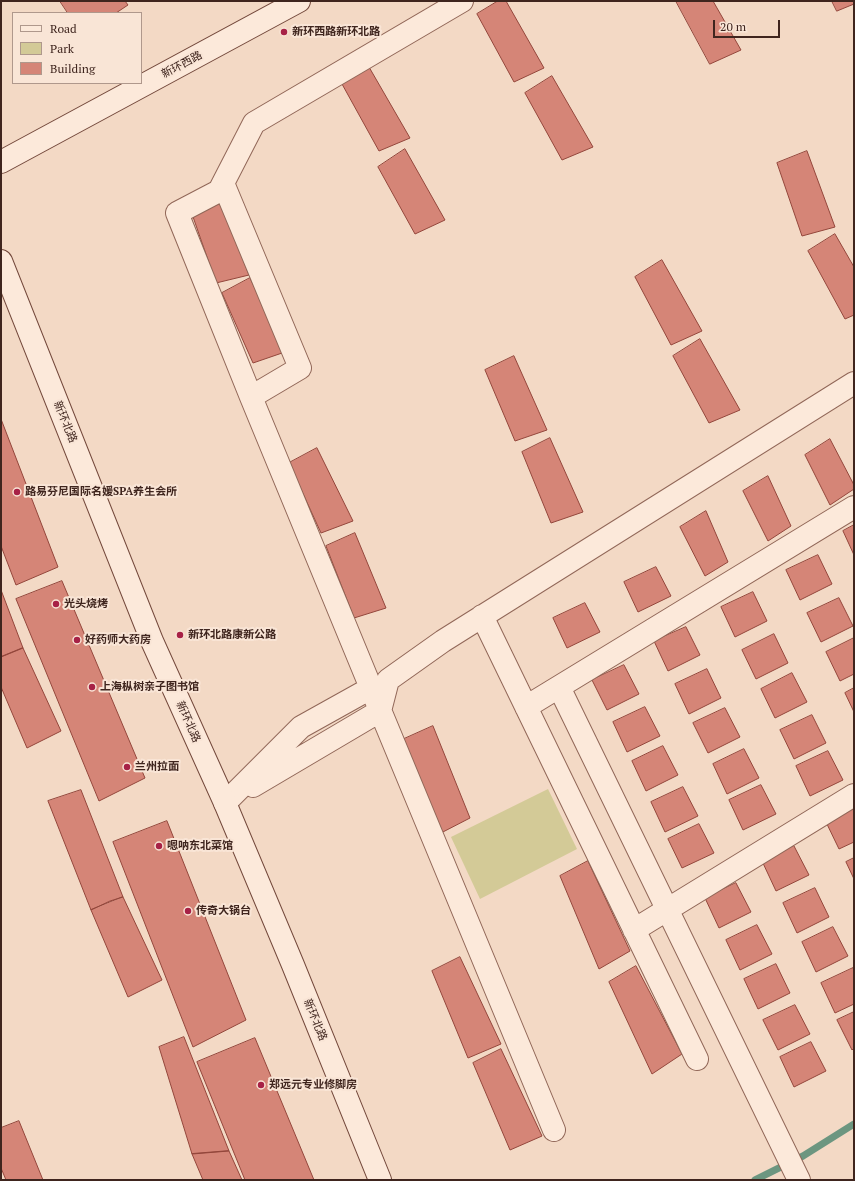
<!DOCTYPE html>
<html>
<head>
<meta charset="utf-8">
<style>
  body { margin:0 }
  #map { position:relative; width:855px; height:1181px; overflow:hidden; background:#f3d9c5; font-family:"PT Serif",serif }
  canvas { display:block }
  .frame { position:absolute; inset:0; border:2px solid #3f251e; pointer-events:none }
  .legend { position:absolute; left:12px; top:12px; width:130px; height:72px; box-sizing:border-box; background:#f9e5d6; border:1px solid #af988c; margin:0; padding:5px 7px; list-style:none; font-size:12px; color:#3f251e }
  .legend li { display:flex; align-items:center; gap:8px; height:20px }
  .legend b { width:20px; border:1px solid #af988c }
  .scale { position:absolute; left:713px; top:20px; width:67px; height:18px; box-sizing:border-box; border:2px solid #3f251e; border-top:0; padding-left:5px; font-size:12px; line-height:14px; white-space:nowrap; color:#3f251e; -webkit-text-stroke:3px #f9e5d6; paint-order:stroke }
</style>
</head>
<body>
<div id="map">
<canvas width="855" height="1181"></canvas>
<div class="frame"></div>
<ul class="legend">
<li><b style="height:5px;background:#fce9da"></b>Road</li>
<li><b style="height:11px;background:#d3ca97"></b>Park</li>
<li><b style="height:11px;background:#d58577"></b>Building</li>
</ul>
<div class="scale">20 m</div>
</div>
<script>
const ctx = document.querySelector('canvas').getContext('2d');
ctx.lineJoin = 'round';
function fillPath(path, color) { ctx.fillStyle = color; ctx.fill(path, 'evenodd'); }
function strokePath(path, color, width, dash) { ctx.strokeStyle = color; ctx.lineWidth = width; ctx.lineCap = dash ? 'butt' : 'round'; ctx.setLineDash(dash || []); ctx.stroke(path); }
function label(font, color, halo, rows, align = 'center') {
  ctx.font = font + ' "PT Serif","Noto Sans SC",serif'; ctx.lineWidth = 4; ctx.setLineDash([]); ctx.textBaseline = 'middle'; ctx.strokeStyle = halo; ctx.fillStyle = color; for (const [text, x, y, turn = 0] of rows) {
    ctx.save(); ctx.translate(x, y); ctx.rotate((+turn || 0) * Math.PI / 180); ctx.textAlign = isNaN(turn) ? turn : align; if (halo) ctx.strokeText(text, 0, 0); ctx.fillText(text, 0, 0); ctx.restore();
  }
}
fillPath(new Path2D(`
  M548,789L577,849L480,899L451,837Z`), '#d3ca97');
strokePath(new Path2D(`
  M755,1180L803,1156L854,1124`), '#6c9680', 7);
const building = new Path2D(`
  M60,1H125L128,5L116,13H68Z
  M498,1H506L544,68L514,82L477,14Z
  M676,1H713L741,50L710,64Z
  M832,1H854V4L837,11Z
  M369,67L410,138L379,151L342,84Z
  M552,76L593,147L562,160L525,93Z
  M405,149L445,220L415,234L378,167Z
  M807,151L835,227L802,236L777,163Z
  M220,199L249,275L216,283L191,211Z
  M835,234L854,267V315L845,319L808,251Z
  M662,260L702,331L671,345L635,277Z
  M250,278L285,352L253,363L222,293Z
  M700,339L740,410L709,423L673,356Z
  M514,356L547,430L515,441L485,370Z
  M1,419L58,567L16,585L1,546Z
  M550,438L583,512L551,523L522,452Z
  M830,439L854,485V489L830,505L805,455Z
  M317,448L353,521L321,533L289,463Z
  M768,476L791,526L768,541L743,491Z
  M706,511L728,562L705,576L680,527Z
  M854,525V555L843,531Z
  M355,533L386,608L354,618L326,546Z
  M818,555L832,584L800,600L786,570Z
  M656,567L671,596L638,612L624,582Z
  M62,581L145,778L99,801L16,599Z
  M1,590L23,648L1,657Z
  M753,592L767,621L735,637L721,607Z
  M839,598L853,626L821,642L807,613Z
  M585,603L600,632L567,648L553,618Z
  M686,627L700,655L668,671L654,641Z
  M774,634L788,663L756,679L742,650Z
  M854,638V674L840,681L826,652Z
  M23,648L61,731L27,748L1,687V657Z
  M624,665L639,694L607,710L592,680Z
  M707,669L721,698L689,714L675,684Z
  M792,673L807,702L775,718L761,689Z
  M854,688V712L845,693Z
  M645,707L660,736L627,752L613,722Z
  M725,708L740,737L708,753L693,723Z
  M812,715L826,743L794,759L780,730Z
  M433,726L470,818L439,834L404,739Z
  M663,746L678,775L646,791L632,761Z
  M744,749L759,778L727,794L713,764Z
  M828,751L843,780L810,796L796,766Z
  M761,785L776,814L743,830L729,800Z
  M683,787L698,816L665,832L651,802Z
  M81,790L123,897L110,901L91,910L48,801Z
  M854,806V842L839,849L825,820Z
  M167,821L246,1020L193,1047L113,842Z
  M699,824L714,853L682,868L668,839Z
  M794,846L809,875L776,891L762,861Z
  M854,858V879L846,862Z
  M588,861L630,951L599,969L560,876Z
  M736,883L751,912L719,928L705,898Z
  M815,888L829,917L797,933L783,903Z
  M123,897L162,980L128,997L91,910Z
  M757,925L772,954L740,970L726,940Z
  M833,927L848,956L816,972L802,942Z
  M460,957L501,1044L468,1058L432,971Z
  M776,964L790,993L758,1009L744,979Z
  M636,966L682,1054L652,1074L609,982Z
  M853,968L854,971V1004L835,1013L821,983Z
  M795,1005L810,1034L778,1050L763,1020Z
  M854,1012V1048L852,1050L837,1020Z
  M184,1037L229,1151L192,1154L159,1047Z
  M255,1038L314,1180H245L197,1062Z
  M811,1042L826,1071L794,1087L780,1057Z
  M501,1049L542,1136L510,1150L473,1063Z
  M19,1121L43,1180H6L1,1168V1128Z
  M229,1151L242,1180H203L192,1154Z`);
fillPath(building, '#d58577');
strokePath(building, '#93463b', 1);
const street = new Path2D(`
  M223,183L300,368L251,397
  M482,616L697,1059
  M559,687L799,1180
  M375,698L554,1130
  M526,707L854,507
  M253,786L380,711L388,680L443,641L854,383
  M225,803L301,727L371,688L251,397L177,213L219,191L254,123L462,1
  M634,930L854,795`);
const secondary = new Path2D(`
  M1,162L299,1
  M1,261L152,641L225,803L293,965L380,1180`);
strokePath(street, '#916758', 24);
strokePath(secondary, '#73483b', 24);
strokePath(street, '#fce9da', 22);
strokePath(secondary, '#fce9da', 22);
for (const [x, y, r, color] of [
  [284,32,4,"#a72146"],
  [17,492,4,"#a72146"],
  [56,604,4,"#a72146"],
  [180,635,4,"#a72146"],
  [77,640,4,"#a72146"],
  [92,687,4,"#a72146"],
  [127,767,4,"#a72146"],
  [159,846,4,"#a72146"],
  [188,911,4,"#a72146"],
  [261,1085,4,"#a72146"]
]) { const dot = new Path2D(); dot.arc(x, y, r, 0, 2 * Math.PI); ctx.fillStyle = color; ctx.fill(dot); strokePath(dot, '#f9e5d6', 1.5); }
label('bold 11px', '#3f251e', '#f9e5d6', [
  ["新环西路新环北路",292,32],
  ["路易芬尼国际名媛SPA养生会所",25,492],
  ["光头烧烤",64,604],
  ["新环北路康新公路",188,635],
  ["好药师大药房",85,640],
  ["上海枞树亲子图书馆",100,687],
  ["兰州拉面",135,767],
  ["嗯呐东北菜馆",167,846],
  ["传奇大锅台",196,911],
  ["郑远元专业修脚房",269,1085]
], 'left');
label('11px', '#3f251e', '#f9e5d6', [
  ["新环西路",182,65,-28],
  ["新环北路",65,422,68],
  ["新环北路",188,722,66],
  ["新环北路",315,1020,68]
]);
</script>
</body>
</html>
